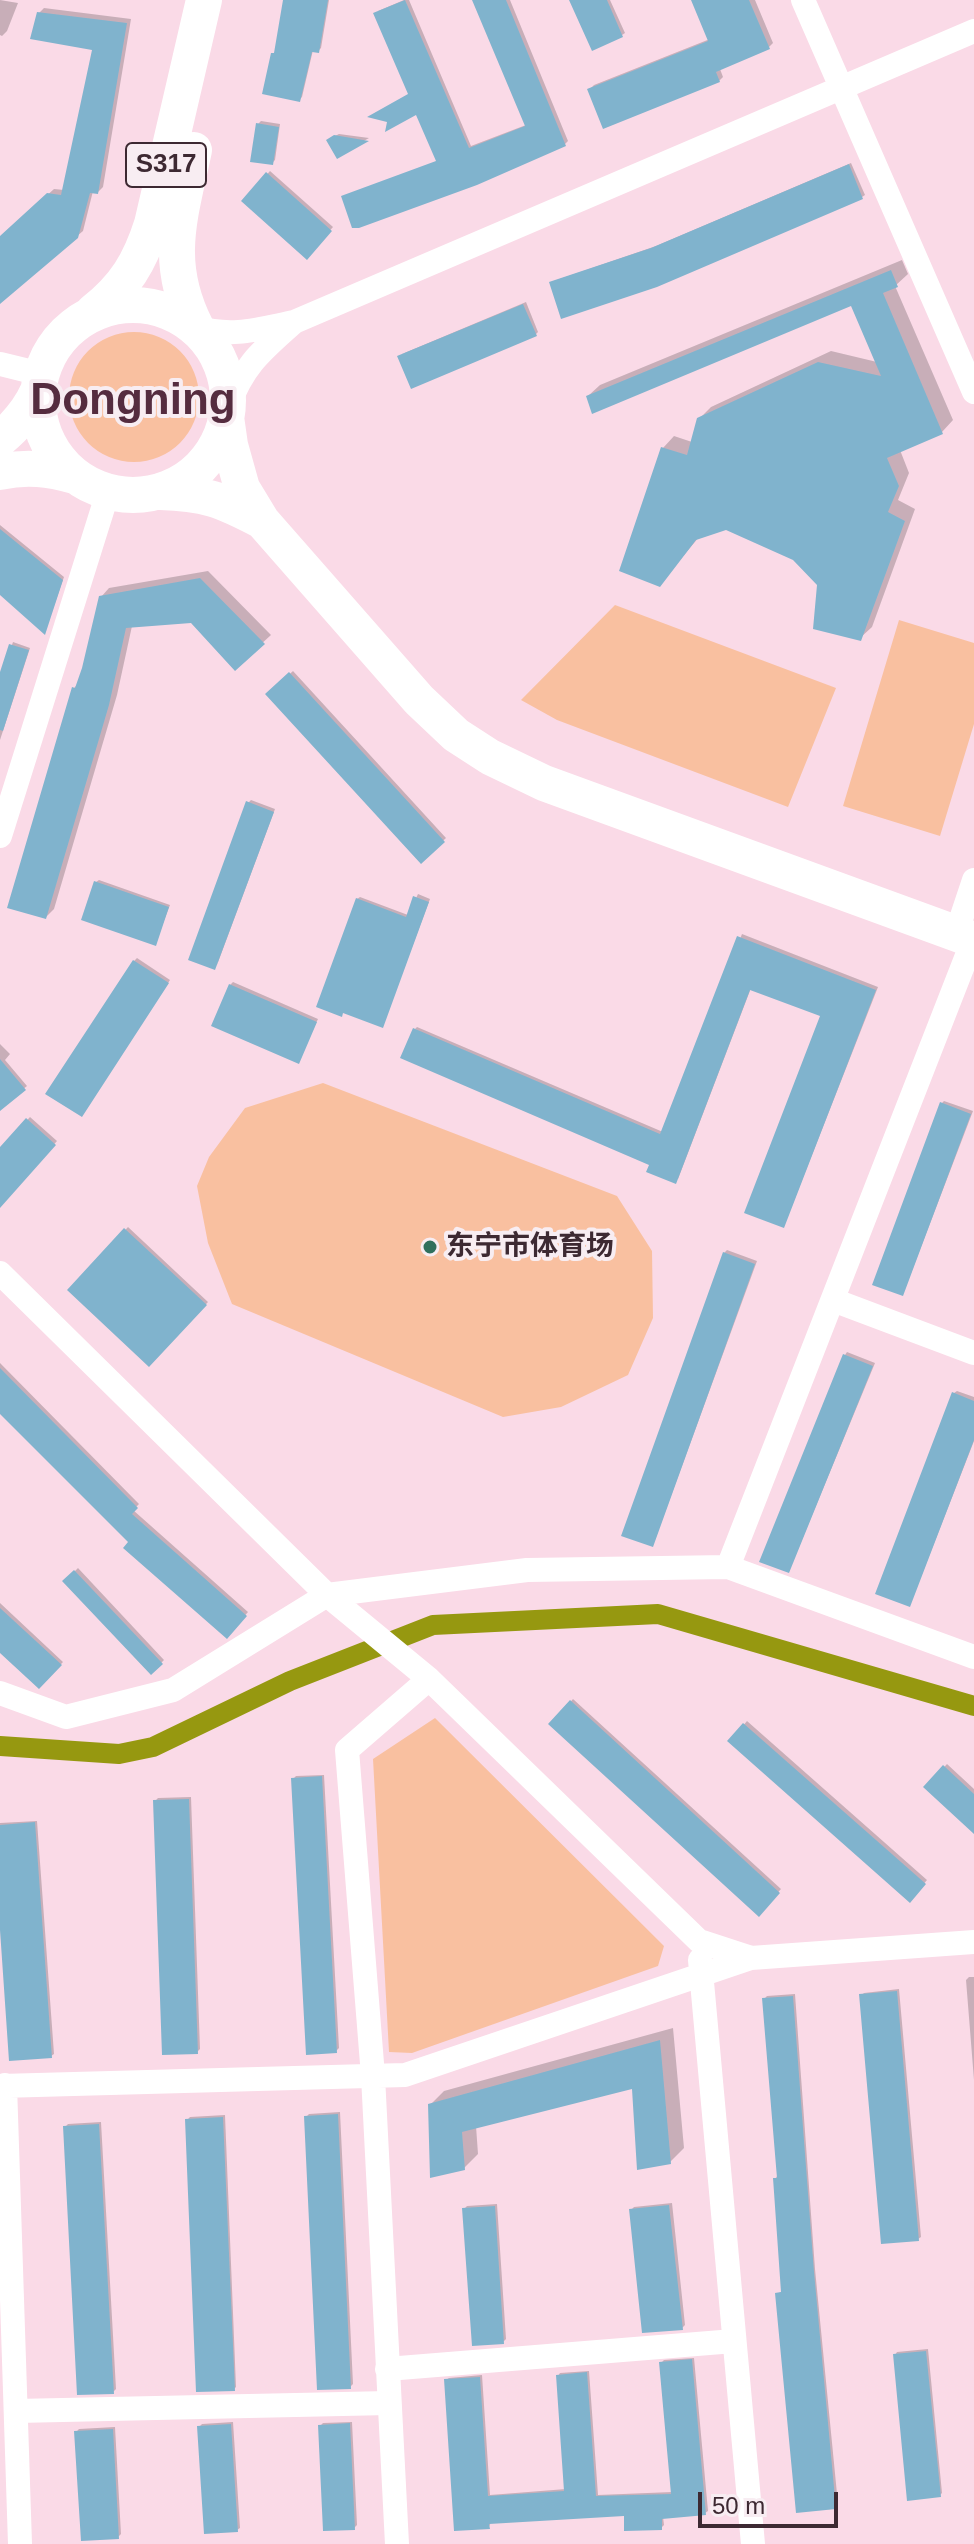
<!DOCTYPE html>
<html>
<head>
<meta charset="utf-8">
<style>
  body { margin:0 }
  #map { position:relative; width:974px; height:2544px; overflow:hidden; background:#fadae7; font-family:Helvetica,sans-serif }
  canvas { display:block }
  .scale { position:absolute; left:698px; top:2492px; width:140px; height:36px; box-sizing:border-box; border:4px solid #3d2932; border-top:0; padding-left:10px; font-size:24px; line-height:28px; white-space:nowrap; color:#3d2932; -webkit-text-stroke:6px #f8edf2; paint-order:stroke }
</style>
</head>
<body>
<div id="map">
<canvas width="974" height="2544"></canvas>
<div class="scale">50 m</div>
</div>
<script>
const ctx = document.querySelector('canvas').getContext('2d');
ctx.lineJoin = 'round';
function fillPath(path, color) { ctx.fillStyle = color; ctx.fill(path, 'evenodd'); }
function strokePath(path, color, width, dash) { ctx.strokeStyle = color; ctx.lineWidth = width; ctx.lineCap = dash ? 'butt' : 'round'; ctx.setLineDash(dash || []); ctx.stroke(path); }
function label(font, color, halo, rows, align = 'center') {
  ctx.font = font + ' Helvetica,"Noto Sans SC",sans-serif'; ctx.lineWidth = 8; ctx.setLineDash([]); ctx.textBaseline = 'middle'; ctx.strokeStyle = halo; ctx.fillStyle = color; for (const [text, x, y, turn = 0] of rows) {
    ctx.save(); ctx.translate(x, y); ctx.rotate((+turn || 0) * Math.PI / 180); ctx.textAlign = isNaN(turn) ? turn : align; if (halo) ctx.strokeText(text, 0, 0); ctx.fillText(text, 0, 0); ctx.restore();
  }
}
fillPath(new Path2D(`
  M69 397a65 65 0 1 1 130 0a65 65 0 1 1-130 0Z
  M615,605L836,688L788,807L557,720L521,700Z
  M899,620L974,643V724L940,836L843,806Z
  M323,1083L617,1196L652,1251L653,1318L628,1375L561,1407L503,1417L232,1304L208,1243L197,1186L209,1157L245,1108Z
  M435,1718L664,1946L658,1966L412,2053L389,2052L373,1759Z`), '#f9c0a0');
fillPath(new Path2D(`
  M0,0L18,3L7,31L2,36L0,35Z
  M285,0H329L321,48L318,51L313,50L302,97L299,100L273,54L277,50Z
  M404,0H409L471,146L526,125L474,0H510L568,141L565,144L438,160L378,11Z
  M571,0H610L625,33L622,35Z
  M693,0H755L773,43L769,47L720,69L723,77L719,81L590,89L594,85L710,39Z
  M44,8L131,19L103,187L98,192L93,191L83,231L0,301V238L54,189L64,190L95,48L39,13Z
  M261,121L280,124L275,160L272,163L258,124Z
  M339,134L369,138L337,156L331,138Z
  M851,163L865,195L862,197L551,282L656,246Z
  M270,171L333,227L306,257L243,201Z
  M902,260L908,274L895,286L953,420L942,432L900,450L909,473L898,500L915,509L872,627L860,638L819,584L795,559L726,527L699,537L659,585L663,448L674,436L692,442L699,419L711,407L831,351L877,362L852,304L588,396L600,385Z
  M526,302L538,332L535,335L402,354Z
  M0,525L64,577L45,632L0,592Z
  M208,571L271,635L235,668L192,621L132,626L117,695L54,909L46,917L74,688L79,683L101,597L109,588Z
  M13,642L30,648L0,740V679Z
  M293,671L446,838L421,861L268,694Z
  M251,800L275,809L217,965L248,803Z
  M99,880L170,905L155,944L96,882Z
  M418,894L430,899L383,1025L357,899L360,897L408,915Z
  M742,934L878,987L784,1226L822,1015L751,988L678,1179L415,1029L417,1027L663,1132Z
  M137,958L170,980L84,1112L134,961Z
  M233,982L318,1019L298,1062L230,985Z
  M0,1044L10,1054L5,1060L27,1086L5,1104L0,1098Z
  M944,1101L973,1111L903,1294L942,1103Z
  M30,1117L57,1141L0,1206V1150Z
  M128,1227L208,1302L149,1364L70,1290Z
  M727,1250L757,1261L653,1545L724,1253Z
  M847,1352L875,1363L789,1571L845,1355Z
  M0,1363L139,1504L133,1510L248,1612L227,1636L0,1410Z
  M957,1391L974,1397V1441L910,1605L954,1393Z
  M78,1568L164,1660L151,1673L65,1581Z
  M0,1603L63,1662L39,1687L0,1650Z
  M573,1699L781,1889L759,1914L551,1724Z
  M747,1721L927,1880L910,1900L730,1741Z
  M947,1764L974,1789V1831L926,1787Z
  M324,1775L339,2048L336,2051L293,1779L296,1776Z
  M191,1797L200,2049L197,2052L155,1801L158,1798Z
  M37,1821L54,2054L51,2056L0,1902V1823Z
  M969,1977H974V2080L966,1980Z
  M899,1989L921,2237L918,2239L862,1995L864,1993Z
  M795,1994L815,2269L838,2504L835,2507L777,2294L783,2291L775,2179L778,2175L764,1999L767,1996Z
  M673,2028L684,2148L670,2162L633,2086L476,2126L478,2154L464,2168L430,2105L444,2091Z
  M340,2112L353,2384L350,2387L306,2117L309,2114Z
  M225,2115L236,2387L234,2389L187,2120L190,2117Z
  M101,2122L116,2389L113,2392L65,2127L68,2124Z
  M672,2203L685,2325L682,2328L631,2210L634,2207Z
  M497,2204L506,2339L503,2342L464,2209L467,2206Z
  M928,2349L942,2493L940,2495L895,2355L897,2352Z
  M694,2358L708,2511L705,2513L663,2517L664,2525L661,2528L626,2514L491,2522L489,2527L446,2380L449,2378L482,2375L490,2495L566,2489L558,2376L560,2373L589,2371L598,2495L672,2492L661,2363L664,2360Z
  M233,2422L240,2528L237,2530L199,2427L202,2424Z
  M352,2422L357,2525L354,2528L320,2426L323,2423Z
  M115,2427L121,2534L118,2537L76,2432L79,2429Z`), '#0003');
strokePath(new Path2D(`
  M0,1746L119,1754L153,1747L290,1681L433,1625L658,1614L974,1706`), '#969810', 20);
fillPath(new Path2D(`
  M283,0H328L319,53L312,52L300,102L262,94L271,53H274Z
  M405,0L469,148L525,126L472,0H506L566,146L477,185L359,228H352L341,196L436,161L416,115L385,132L387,122L367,117L408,94L373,13Z
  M569,0H607L623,37L592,51Z
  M691,0H749L770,49L716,72L720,82L603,129L587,89L708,41Z
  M37,12L127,23L98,194L90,193L78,238L0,304V236L47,193L61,195L92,50L30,39Z
  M256,123L279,127L273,165L250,162Z
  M334,135L369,141L337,159L326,140Z
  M849,164L863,199L657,287L561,319L549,282L651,248Z
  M266,172L332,231L307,260L241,201Z
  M891,270L898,287L883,293L943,434L887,458L899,486L888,512L905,521L861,641L813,629L817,585L793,560L726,530L696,540L660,587L619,571L661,447L687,455L697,418L818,362L881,376L851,306L592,414L586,396Z
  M523,304L537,336L411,389L397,356Z
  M0,529L63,580L45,635L0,595Z
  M200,578L265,644L235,671L191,623L126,628L109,705L46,919L7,908L72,687L75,688L82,668L99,596Z
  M9,644L29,650L3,731L0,730V672Z
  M289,672L445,842L421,864L265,694Z
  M246,801L274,812L215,970L188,960Z
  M94,881L169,907L156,946L81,920Z
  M413,896L429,902L383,1028L343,1013L342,1017L316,1007L356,898L406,917Z
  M737,936L876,990L784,1228L744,1213L820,1016L750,990L676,1184L646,1172L649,1165L400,1058L413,1028L660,1134Z
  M133,960L169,983L82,1117L45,1094Z
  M229,984L317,1022L299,1064L211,1026Z
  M0,1059L26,1090L0,1111Z
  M940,1102L971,1114L903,1296L872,1285Z
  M26,1118L56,1145L0,1208V1147Z
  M124,1228L207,1305L149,1367L67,1290Z
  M723,1252L755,1264L653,1547L621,1536Z
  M843,1354L873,1366L789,1573L759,1562Z
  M0,1368L138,1508L132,1514L247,1616L227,1639L123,1548L128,1542L0,1414Z
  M952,1392L974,1401V1440L910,1607L875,1594Z
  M74,1570L163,1664L151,1675L62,1581Z
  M0,1608L62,1665L39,1689L0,1653Z
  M570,1700L780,1893L759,1917L548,1724Z
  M743,1723L926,1884L910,1903L727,1741Z
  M943,1765L974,1794V1834L923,1787Z
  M322,1776L337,2053L306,2055L291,1778Z
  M189,1799L198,2054L162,2055L153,1800Z
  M35,1822L52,2058L9,2061L0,1930V1825Z
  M897,1991L919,2241L881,2244L859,1994Z
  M793,1996L814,2272L836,2509L796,2513L775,2293L781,2292L773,2178H777L762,1998Z
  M660,2040L671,2164L637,2170L632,2089L462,2132L465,2170L430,2178L428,2104Z
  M338,2114L351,2389L317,2390L304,2116Z
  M223,2117L235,2391L196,2392L185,2119Z
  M99,2124L114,2394L77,2395L63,2126Z
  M669,2205L683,2330L642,2333L629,2209Z
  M495,2206L504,2344L472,2346L462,2208Z
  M926,2351L941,2497L907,2501L893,2354Z
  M692,2359L706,2515L662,2519V2530L624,2531V2516L489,2524L490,2529L454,2531L444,2379L480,2377L488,2496L564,2491L556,2375L587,2372L596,2496L671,2494L659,2362Z
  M350,2423L355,2530L323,2531L318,2425Z
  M231,2424L238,2532L204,2534L197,2426Z
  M113,2429L119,2539L81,2541L74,2431Z`), '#80b3cd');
strokePath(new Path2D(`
  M803,0L974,392
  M294,322L974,31
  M196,327C232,338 259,329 294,322C263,350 244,364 229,405
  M0,364L41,374
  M0,836L108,492
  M956,934L974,880
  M0,1273L327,1595L429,1679L699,1941L751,1958
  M833,1300L974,1353
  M728,1567L973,940
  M0,1693L66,1717L173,1690L327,1595L527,1570L728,1567L974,1657
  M700,1960L753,2544
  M5,2085L20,2544
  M0,2086L405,2075L751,1958L974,1942
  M387,2369L734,2341
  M16,2411L389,2403
  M397,2544L373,2076L347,1750L429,1679`), '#fff', 24);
strokePath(new Path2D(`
  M194,150C180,217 163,262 196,327
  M38 400a95 95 0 1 1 190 0a95 95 0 1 1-190 0Z
  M93,312C125,287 140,262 152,224L204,0
  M0,439C17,425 29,411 38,391
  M0,472C27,466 49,469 75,476
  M160,492C205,493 222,500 262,521L242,488L230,445L226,417
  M262,521L419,700L456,735L490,757L544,783L974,940`), '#fff', 36);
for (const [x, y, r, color] of [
  [430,1247,8,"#31705d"]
]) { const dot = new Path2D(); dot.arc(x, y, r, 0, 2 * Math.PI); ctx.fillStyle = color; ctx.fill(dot); strokePath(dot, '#f8edf2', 3); }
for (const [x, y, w] of [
  [166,165,80]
]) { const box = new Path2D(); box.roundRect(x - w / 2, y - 22, w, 44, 6); ctx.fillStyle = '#f8edf2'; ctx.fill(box); strokePath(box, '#3d2932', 2); }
label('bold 26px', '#3d2932', null, [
  ["S317",166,165]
]);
label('bold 28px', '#3d2932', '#f8edf2', [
  ["东宁市体育场",446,1247]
], 'left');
label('bold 44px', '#552c3f', '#f8edf2', [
  ["Dongning",133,402]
]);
</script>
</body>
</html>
